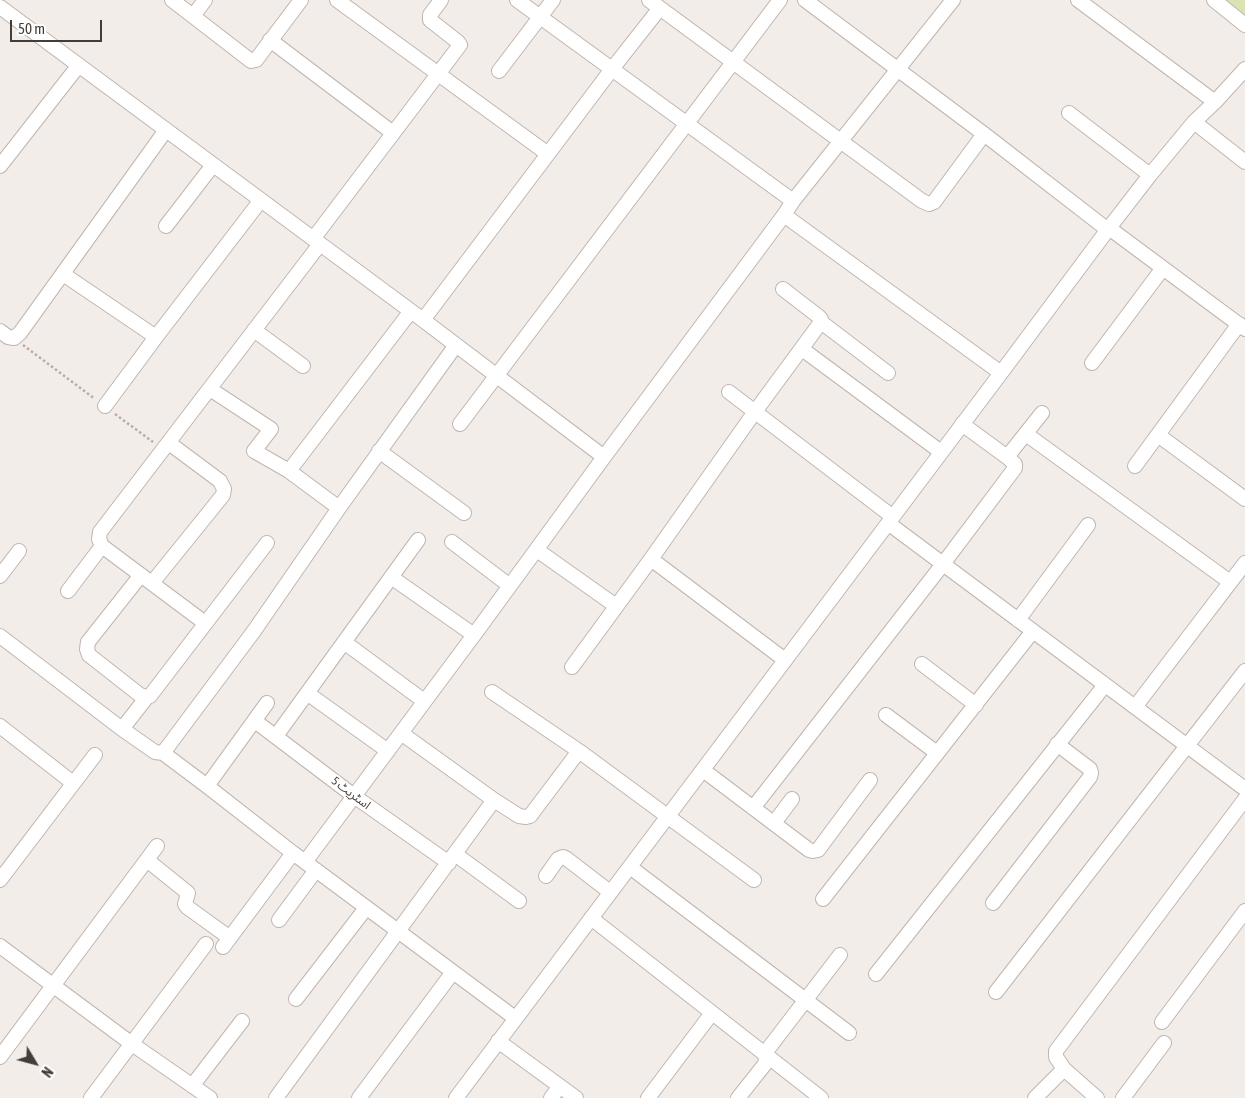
<!DOCTYPE html>
<html>
<head>
<meta charset="utf-8">
<style>
  body { margin:0 }
  #map { position:relative; width:1245px; height:1098px; overflow:hidden; background:#f3ede9; font-family:"Asap Condensed",sans-serif }
  canvas { display:block }
  .north { position:absolute; left:10px; top:1038px; width:50px; height:50px; -webkit-text-stroke:4px #fff; paint-order:stroke; rotate:127deg; font-size:14px; font-weight:700; line-height:20px; text-align:center; color:#453c38 }
  .north::after { content:''; display:block; margin:auto; width:18px; height:22px; background:#453c38; clip-path:polygon(50% 0,100% 100%,50% 72%,0 100%) }
  .scale { position:absolute; left:10px; top:20px; width:92px; height:22px; box-sizing:border-box; border:2px solid #453c38; border-top:0; padding-left:6px; font-size:15px; line-height:18px; white-space:nowrap; color:#453c38; -webkit-text-stroke:4px #fff; paint-order:stroke }
</style>
</head>
<body>
<div id="map">
<canvas width="1245" height="1098"></canvas>
<div class="north">N</div>
<div class="scale">50 m</div>
</div>
<script>
const ctx = document.querySelector('canvas').getContext('2d');
ctx.lineJoin = 'round';
function fillPath(path, color) { ctx.fillStyle = color; ctx.fill(path, 'evenodd'); }
function strokePath(path, color, width, dash) { ctx.strokeStyle = color; ctx.lineWidth = width; ctx.lineCap = dash ? 'butt' : 'round'; ctx.setLineDash(dash || []); ctx.stroke(path); }
function label(font, color, halo, rows, align = 'center') {
  ctx.font = font + ' "Asap Condensed","Noto Sans Arabic",sans-serif'; ctx.lineWidth = 4; ctx.setLineDash([]); ctx.textBaseline = 'middle'; ctx.strokeStyle = halo; ctx.fillStyle = color; for (const [text, x, y, turn = 0] of rows) {
    ctx.save(); ctx.translate(x, y); ctx.rotate((+turn || 0) * Math.PI / 180); ctx.textAlign = isNaN(turn) ? turn : align; if (halo) ctx.strokeText(text, 0, 0); ctx.fillText(text, 0, 0); ctx.restore();
  }
}
fillPath(new Path2D(`
  M1223,0H1245V18Z`), '#dbe3b5');
const minor = new Path2D(`
  M172,0L251,61L256,60L301,0
  M337,0L548,154
  M517,0L793,201L784,215L1001,373L1109,228L1150,175L1194,122L1215,102L1245,69
  M649,0L922,201L929,204L934,202L984,134
  M805,0L984,134L1108,230
  M1078,0L1215,102
  M1214,0L1245,25
  M0,7L423,320L604,457
  M193,16L205,0
  M270,40L393,133
  M499,71L553,0
  M1069,113L1150,175
  M1194,122L1245,162
  M0,166L79,65
  M793,201L953,0
  M166,226L213,165
  M1109,228L1245,329
  M313,239L460,45L458,42L430,20V15L441,0
  M63,274L156,337
  M423,320L612,69L660,8
  M821,322L888,373
  M254,330L303,366
  M0,331L8,337L14,338L20,333L166,130
  M802,349L941,452
  M1092,363L1163,268
  M210,389L271,429L254,451L289,471L339,508
  M729,392L893,517
  M105,406L156,337L261,200
  M460,424L780,0
  M1026,434L1230,582
  M1158,435L1245,499
  M379,451L464,513
  M1007,457L1042,413
  M1135,466L1239,324
  M289,471L411,311
  M888,523L1245,789
  M452,542L510,586
  M537,550L616,606
  M651,559L785,660
  M141,575L88,642L87,649L89,655L140,695L147,697
  M0,576L19,551
  M391,577L474,635
  M152,583L223,495L224,489L220,481L169,443
  M68,591L102,546
  M1018,620L1088,525
  M205,623L102,546L99,539L100,532L320,244
  M0,636L122,729L155,752L163,753L207,786L293,853L515,1018
  M344,642L424,701
  M922,664L976,705
  M572,667L651,559L754,413L821,322V319L818,316L783,289
  M492,692L579,751L754,880
  M307,693L388,751
  M1135,707L1245,563
  M886,715L937,753
  M255,721L354,796L449,863
  M0,726L73,783
  M122,729L147,697L150,696L267,543
  M401,733L494,800L519,816L526,817L530,816L579,751
  M276,736L418,540
  M163,753L254,631L339,508L456,345
  M703,770L809,850L813,851L818,850L870,780
  M207,786L267,703
  M753,808L943,564L1015,468V464L1007,457L962,424
  M774,823L792,799
  M455,854L519,901
  M147,860L188,893L185,904L187,907L230,938
  M305,862L474,635L604,457L784,215
  M630,867L849,1033
  M546,876L558,859L563,857L567,859L610,892
  M0,880L95,755
  M823,899L1033,631
  M993,903L1090,777L1091,773L1090,769L1057,744
  M591,918L821,1098
  M279,920L316,870
  M0,946L132,1044L210,1098
  M223,947L293,853
  M876,974L1105,685
  M996,992L1245,671
  M296,999L366,908
  M1162,1022L1245,911
  M498,1041L576,1098
  M0,1057L157,846
  M192,1086L242,1021
  M91,1098L206,944
  M276,1098L494,800
  M359,1098L453,972
  M456,1098L1001,373
  M551,1098L560,1086
  M648,1098L712,1013
  M738,1098L765,1064L766,1059L765,1053L840,955
  M1035,1098L1064,1069
  M1097,1098L1064,1069L1056,1057V1051L1245,799
  M1123,1098L1164,1043`);
strokePath(minor, '#c0b5af', 16);
strokePath(new Path2D(`
  M23,345L95,399
  M115,414L153,442`), '#beaa9f', 2.5, [2.5, 2.5]);
strokePath(minor, '#fff', 14);
label('12px', '#453c38', '#fff', [
  ["اسٹریٹ 5",351,793,37]
]);
</script>
</body>
</html>
